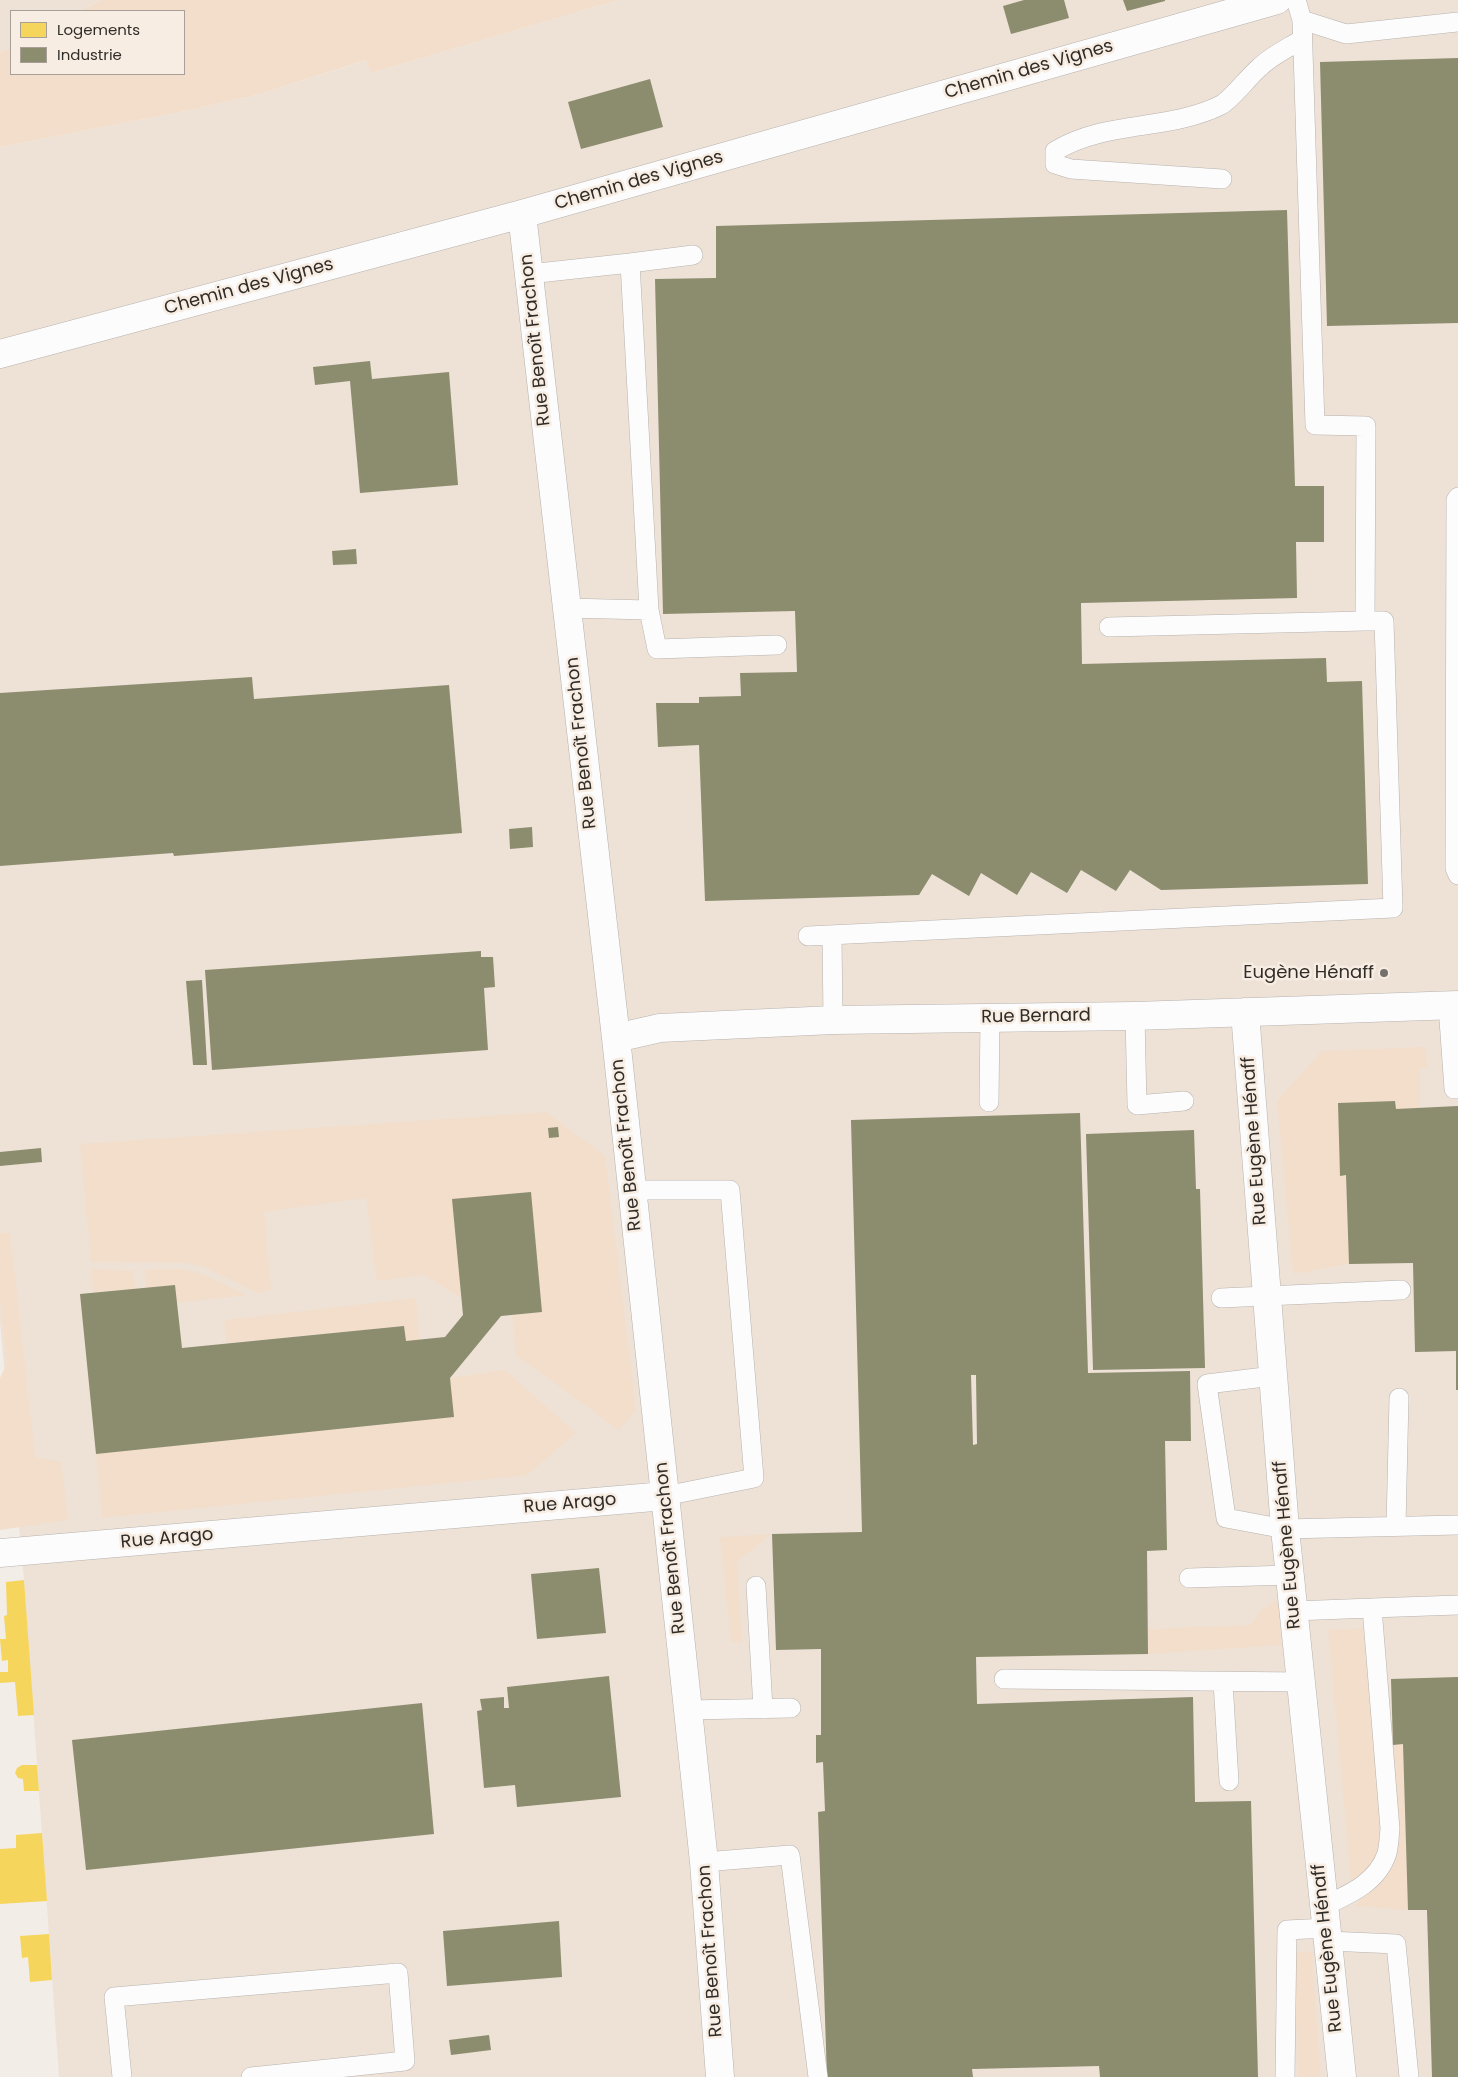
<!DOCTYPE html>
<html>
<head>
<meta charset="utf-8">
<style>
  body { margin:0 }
  #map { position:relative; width:1458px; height:2077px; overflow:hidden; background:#f3ede8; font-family:Poppins,sans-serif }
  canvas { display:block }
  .legend { position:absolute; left:10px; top:10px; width:175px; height:65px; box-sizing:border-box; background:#f8ede3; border:1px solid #a8a098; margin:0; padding:6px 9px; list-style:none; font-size:15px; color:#302c28 }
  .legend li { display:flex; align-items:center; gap:10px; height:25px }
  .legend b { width:25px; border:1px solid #a8a098 }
</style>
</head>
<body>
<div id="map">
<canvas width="1458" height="2077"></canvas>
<ul class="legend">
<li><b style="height:14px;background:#f6d55c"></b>Logements</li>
<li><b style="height:14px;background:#8c8c6e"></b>Industrie</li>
</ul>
</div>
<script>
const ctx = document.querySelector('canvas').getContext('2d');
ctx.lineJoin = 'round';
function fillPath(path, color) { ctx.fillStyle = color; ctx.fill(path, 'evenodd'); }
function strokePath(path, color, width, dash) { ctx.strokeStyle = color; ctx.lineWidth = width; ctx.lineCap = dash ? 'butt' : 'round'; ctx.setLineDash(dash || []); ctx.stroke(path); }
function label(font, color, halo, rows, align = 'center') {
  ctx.font = font + ' Poppins,sans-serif'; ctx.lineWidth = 5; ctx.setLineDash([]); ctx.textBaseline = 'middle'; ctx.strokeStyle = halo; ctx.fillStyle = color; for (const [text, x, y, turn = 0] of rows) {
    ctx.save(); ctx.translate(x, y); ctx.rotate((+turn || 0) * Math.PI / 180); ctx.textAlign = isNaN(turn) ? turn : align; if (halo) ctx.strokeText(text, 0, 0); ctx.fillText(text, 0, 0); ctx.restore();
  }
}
fillPath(new Path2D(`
  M0,0H101L80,11H11V48L0,52Z
  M618,0H1458V2077H59L24,1580L0,1323V147L195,109L260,94L367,60L371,73Z`), '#eee2d7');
fillPath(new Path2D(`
  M101,0H618L371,73L366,60L260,94L195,109L0,147V52L11,48V74H184V11H80Z
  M1425,1047L1428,1067L1420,1068V1108L1396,1109L1395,1101L1338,1103L1340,1175H1346L1349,1264L1293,1274L1277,1101L1322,1051Z
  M546,1112L605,1156L636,1410L619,1430L516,1355L512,1315L542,1312L530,1192L452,1199L461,1298L424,1275L377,1281L366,1198L264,1212L271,1290L257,1293L204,1267L186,1263L91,1262L80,1144Z
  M0,1233H10L35,1457L61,1462L68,1520L0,1530V1378L7,1364L0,1302Z
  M91,1269L134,1271L135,1289L93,1292Z
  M145,1269H182L202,1274L246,1295L176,1303L174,1285L146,1288Z
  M416,1298L419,1340L406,1341L404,1326L227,1343L224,1320Z
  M505,1370L576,1433L527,1475L102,1518L96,1454L454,1417L450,1378Z
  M772,1534L737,1561L742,1643L731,1641L720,1537Z
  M1279,1599L1281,1645L1148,1654V1629L1251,1625L1261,1610Z
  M1363,1628L1382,1833C1379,1859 1373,1867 1351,1881L1328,1630Z
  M1403,1744L1408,1910L1354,1906L1383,1881L1396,1855L1393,1745Z
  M1312,1951L1320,2077H1298L1294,1953Z`), '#f2deca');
fillPath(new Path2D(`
  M24,1580L34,1715L18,1716L15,1682L0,1683V1672H8V1660L2,1661L0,1639H6L4,1616L7,1615L6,1582Z
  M22,1765H37L39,1791H24L23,1779L18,1778L15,1773L17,1768Z
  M42,1833L47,1901L0,1904V1849L16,1848V1835Z
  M49,1934L52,1980L30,1982L28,1957L22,1958L20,1936Z`), '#f6d55c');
fillPath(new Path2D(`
  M1024,0H1064L1069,18L1011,34L1003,6Z
  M1123,0H1165V1L1127,11Z
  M1458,58V323L1327,326L1320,62Z
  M650,79L663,127L581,149L568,102Z
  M1287,210L1295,486H1324V542H1296L1297,598L1081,603L1082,664L1326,658L1327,682L1362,681L1368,884L1161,890L1130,870L1116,891L1081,870L1067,893L1031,872L1017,895L981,873L969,896L932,874L919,895L705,901L699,745L658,747L656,703H699V697L741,696L740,673L797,672L795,611L663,614L655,279L716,278V226Z
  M370,361L372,379L449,372L458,485L360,493L350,381L315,385L313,367Z
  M356,549L357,564L333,565L332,551Z
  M252,677L254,699L449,685L462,833L174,856L173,853L0,866V693Z
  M532,827L533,847L510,849L509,829Z
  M481,951V957H493L495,987L484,988L488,1050L212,1070L205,970Z
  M202,980L207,1065H193L186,981Z
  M1395,1101L1396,1109L1458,1106V1390H1456V1351L1415,1352L1413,1263L1349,1264L1346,1175L1340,1176L1338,1103Z
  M1080,1113L1088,1373L1190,1371L1191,1441H1165L1167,1550L1147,1551L1148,1654L976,1657L977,1704L1193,1697L1195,1802L1251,1801L1258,2077H1100L1099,2066L972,2069L973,2077H827L818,1812L825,1811L823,1762L816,1763V1735H821V1649L776,1650L772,1534L862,1532L851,1120ZM976,1375L977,1444L973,1445L971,1375Z
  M558,1127L559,1137L549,1138L548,1128Z
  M1194,1130L1196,1189H1200L1205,1368L1093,1370L1086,1134Z
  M41,1148L42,1162L0,1166V1152Z
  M531,1192L542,1312L501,1316L450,1378L454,1417L96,1454L80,1294L175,1285L182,1348L404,1326L406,1341L445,1337L463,1315L452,1199Z
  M599,1568L606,1633L537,1639L531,1574Z
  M609,1676L621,1797L517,1807L515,1785L484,1788L477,1711L482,1710L480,1699L504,1697V1708H509L507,1687Z
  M1458,1677V2077H1432L1427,1910H1408L1403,1744L1393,1745L1391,1679Z
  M422,1703L434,1834L86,1870L72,1740Z
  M559,1921L562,1977L447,1986L443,1931Z
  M489,2035L491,2050L451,2055L449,2040Z`), '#8c8c6e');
const service = new Path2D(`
  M1296,0L1302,20L1346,34L1458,22
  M1222,179L1071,169L1055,164V151C1106,120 1169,131 1221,105C1232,99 1249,76 1260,67C1271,56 1288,48 1301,40
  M630,263L693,255
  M529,274L630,263L649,610
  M1458,497L1456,500L1455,868L1458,875
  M567,608L649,610L657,649L777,645
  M1109,627L1365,621L1366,426L1315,425L1302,20
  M808,936L1393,908L1384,621H1365
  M832,936L833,1020
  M1448,1006L1454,1089H1458
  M1135,1016L1137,1105L1184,1101
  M989,1102L990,1018
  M632,1190H730L754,1478L665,1496
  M1221,1298L1401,1290
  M1273,1376L1207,1384L1226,1518L1285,1529L1458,1525
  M1396,1526L1399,1398
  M1189,1578L1290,1575
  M756,1586L763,1709
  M1294,1611L1372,1608
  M1004,1679L1301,1682
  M1223,1682L1229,1781
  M688,1710L791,1708
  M704,1862L790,1855L818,2077
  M1324,1906C1350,1894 1378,1882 1387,1853C1389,1846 1389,1837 1390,1829L1372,1608L1458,1605
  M1328,1941L1396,1944L1409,2077
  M122,2077L114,1997L398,1973L405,2061L251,2077
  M1285,2077L1287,1930L1327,1928`);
const minor = new Path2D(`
  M522,214L616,1038L688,1710L704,1862L720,2077
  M0,354L522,214L1277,0
  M1245,1012L1285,1529L1342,2077
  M616,1038L660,1028L833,1020L1135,1016L1458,1005
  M0,1553L665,1496`);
strokePath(service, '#b6b2ae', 20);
strokePath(minor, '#b6b2ae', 29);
strokePath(service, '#fdfcfc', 19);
strokePath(minor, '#fdfcfc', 28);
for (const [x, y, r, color] of [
  [1384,973,5,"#74706b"]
]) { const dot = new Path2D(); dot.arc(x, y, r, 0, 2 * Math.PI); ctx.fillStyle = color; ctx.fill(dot); strokePath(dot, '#f8ede3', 2); }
label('18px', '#302c28', '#f8ede3', [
  ["Chemin des Vignes",1029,70,-16],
  ["Chemin des Vignes",639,181,-16],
  ["Chemin des Vignes",249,287,-15],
  ["Rue Benoît Frachon",536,340,-96],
  ["Rue Benoît Frachon",582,743,-96],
  ["Rue Bernard",1036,1017,-1],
  ["Rue Eugène Hénaff",1255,1141,-94],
  ["Rue Benoît Frachon",627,1145,-96],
  ["Rue Arago",570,1504,-5],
  ["Rue Arago",167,1539,-5],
  ["Rue Eugène Hénaff",1288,1545,-95],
  ["Rue Benoît Frachon",671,1548,-96],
  ["Rue Eugène Hénaff",1328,1948,-96],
  ["Rue Benoît Frachon",711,1951,-94]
]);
label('18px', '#302c28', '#f8ede3', [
  ["Eugène Hénaff",1374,973]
], 'right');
</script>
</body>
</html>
